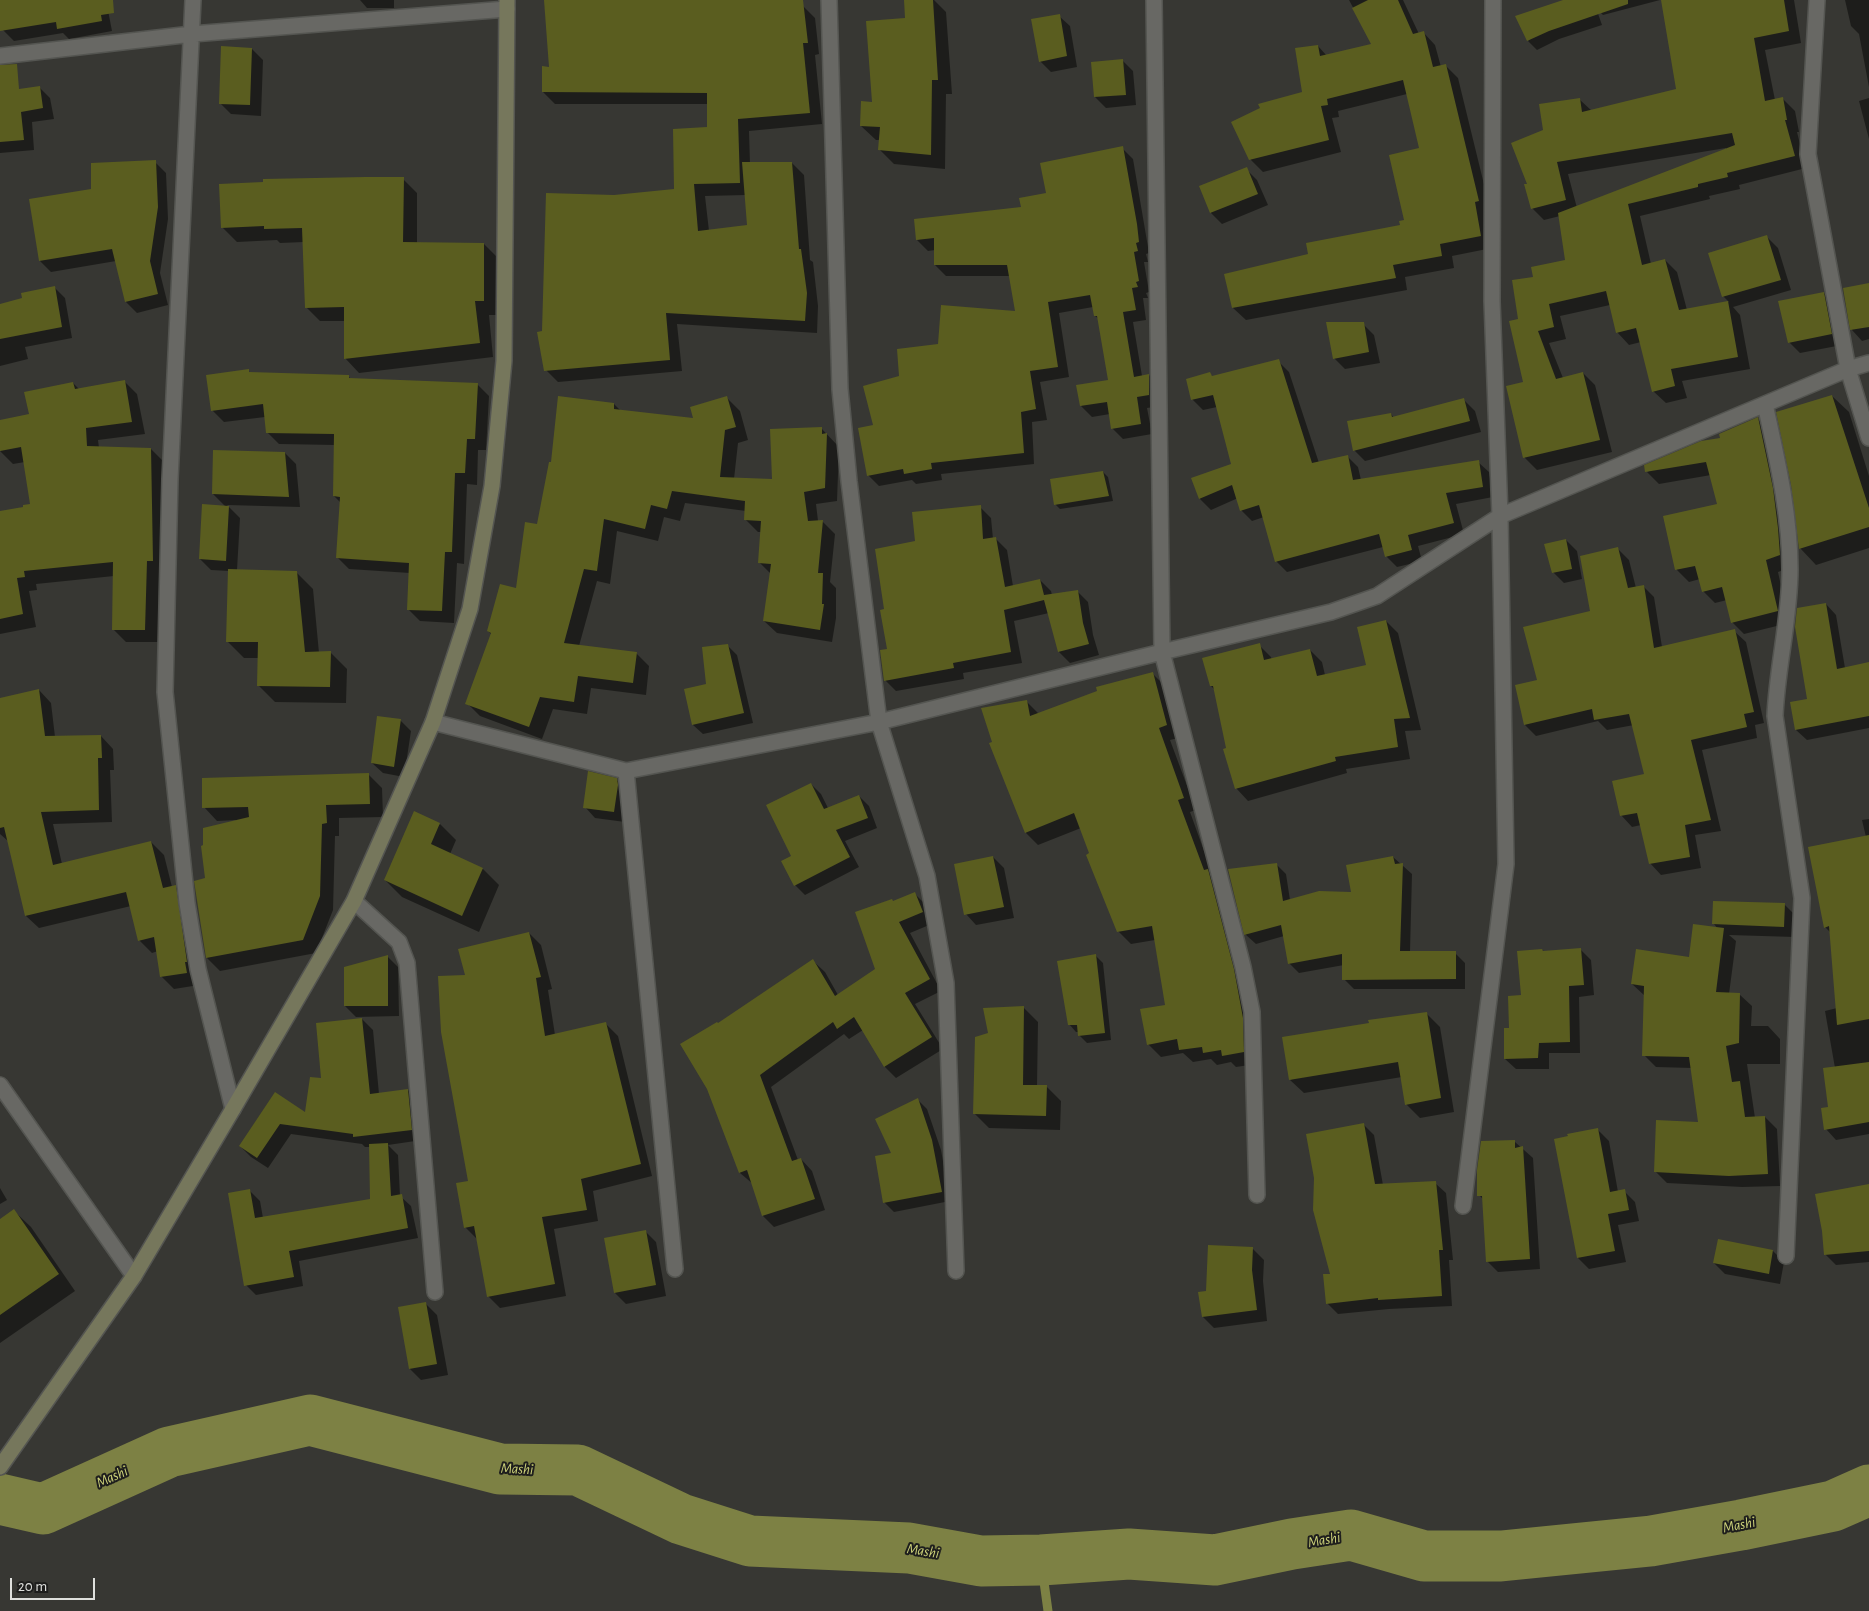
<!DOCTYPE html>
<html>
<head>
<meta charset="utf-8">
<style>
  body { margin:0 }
  #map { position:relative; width:1869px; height:1611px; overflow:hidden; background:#373733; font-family:"Alegreya Sans",sans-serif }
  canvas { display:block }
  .scale { position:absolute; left:10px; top:1578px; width:85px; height:22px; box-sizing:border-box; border:2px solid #dfe0dd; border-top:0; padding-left:6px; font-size:15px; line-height:18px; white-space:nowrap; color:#dfe0dd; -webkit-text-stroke:4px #1e1e1d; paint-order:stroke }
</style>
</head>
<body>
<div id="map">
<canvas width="1869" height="1611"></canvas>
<div class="scale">20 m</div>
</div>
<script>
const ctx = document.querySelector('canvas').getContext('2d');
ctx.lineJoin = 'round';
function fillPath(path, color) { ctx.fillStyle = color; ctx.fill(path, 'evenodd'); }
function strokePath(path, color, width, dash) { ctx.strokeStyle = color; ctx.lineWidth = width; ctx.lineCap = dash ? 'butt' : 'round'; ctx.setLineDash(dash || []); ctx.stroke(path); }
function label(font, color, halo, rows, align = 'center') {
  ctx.font = font + ' "Alegreya Sans",sans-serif'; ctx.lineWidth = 4; ctx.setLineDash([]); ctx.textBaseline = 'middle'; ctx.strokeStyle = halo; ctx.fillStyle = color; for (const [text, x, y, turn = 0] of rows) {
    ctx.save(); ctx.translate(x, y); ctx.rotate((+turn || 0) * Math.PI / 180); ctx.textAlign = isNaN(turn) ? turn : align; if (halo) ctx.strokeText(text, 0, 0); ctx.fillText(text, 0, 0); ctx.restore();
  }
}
fillPath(new Path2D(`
  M0,0H106L112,31L69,39L63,33L14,41L3,30Z
  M360,0H394V8H367Z
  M545,0H772L803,6L815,18L819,54L815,55L822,124L749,131L750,164L792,163L804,175L810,260L813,262L818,306L817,333L677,324L682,371L558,382L546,370L543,332L614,196L675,190L709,129L708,104H555L543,92L551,68ZM746,195L748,226L709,231L705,196Z
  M905,0H934L946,12L952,94H946L945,169L894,164L880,150L881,140H876L861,126L873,103L907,19Z
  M1349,0H1403L1419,34L1423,32L1435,45L1441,67L1446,66L1458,78L1491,213L1492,248L1452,256L1454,268L1405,277L1407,290L1246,320L1233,308L1225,275L1310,255L1402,226L1406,221L1420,149L1407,94L1338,111L1339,117L1332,118L1341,152L1263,172L1251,160L1233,123L1303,92L1318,46L1327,56L1373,45Z
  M1567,0H1660L1603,15L1596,8L1602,25L1559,39L1537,50L1528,41Z
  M1662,0H1794L1801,43L1765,50L1775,100L1783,99L1795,111L1799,132H1797L1806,168L1739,185L1740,189L1709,196L1710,199L1640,216L1651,264L1665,260L1677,272L1687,310L1729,302L1723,296L1767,237L1778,248L1791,290L1733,307L1740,315L1750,369L1682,381L1687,398L1666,403L1653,391L1641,342L1629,345L1617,332L1610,305L1560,316L1566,339L1549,343L1563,378L1583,373L1595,385L1612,452L1537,470L1525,458L1507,387L1525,383L1519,320L1535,278L1567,260L1560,216L1544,220L1532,208L1529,184L1544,130L1579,99L1592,111L1678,90ZM1726,148V149L1577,208L1568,174Z
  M1845,0H1869V87L1859,34L1851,26Z
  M1059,16L1070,26L1077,67L1051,72L1040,61Z
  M252,49L263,60L261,116L231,114L220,103Z
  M1122,60L1133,71L1136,105L1106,108L1095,97Z
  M39,87L50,98L54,119L32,122L34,150L0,153V94Z
  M1869,98V139L1859,101Z
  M1122,148L1133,159L1149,253L1146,254L1148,262H1144L1149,292L1146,293L1148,298H1143L1146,320L1133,322L1142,376L1149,375L1160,386V406L1147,408L1152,434L1123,439L1112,428L1110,414L1092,417L1081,406L1109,382L1099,319L1095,316L1093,307L1059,313L1069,377L1040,382L1047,420L1032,422L1034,464L941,474L942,480L916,484L912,480L879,486L868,475L875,426L900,377L939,345L1017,313L1010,276H946L935,265V250L928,251L917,240L1022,208Z
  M155,162L166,173L168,219L160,273L168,305L137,313L126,302L116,261L51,272L40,261L30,200L93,190Z
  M1246,169L1257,180L1268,205L1222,224L1211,213L1201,186Z
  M403,179L417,193V243L484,244L498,258L497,315H489L493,357L359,373L345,358V321H320L306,307L304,242L280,243L277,240L237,242L222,227Z
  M1869,283V339L1862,341L1852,330Z
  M54,287L65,298L72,338L25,347L28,359L0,366V305L23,299Z
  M1824,293L1835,304L1842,345L1800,353L1789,342Z
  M1363,324L1374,335L1380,363L1345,369L1334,358Z
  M1278,361L1289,372L1319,463L1347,456L1358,467L1361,480L1478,462L1489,472L1493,497L1456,504L1464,534L1418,546L1422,561L1397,567L1386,556L1383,547L1287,572L1276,561L1264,517L1252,521L1241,510L1238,498L1211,510L1200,499L1192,479L1232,465L1217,407L1203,410L1192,399L1210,374L1213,377Z
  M248,371L251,373L348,376L351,379L477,384L489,396L486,450H478L477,485L467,484L464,564L457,563L454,623L420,621L408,609L410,573L349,569L338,558L341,503L334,496L335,445L279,444L267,432L265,417L224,422L212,410Z
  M124,381L137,394L145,434L98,440L99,448L151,449L164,462L165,573H159L158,642H126L113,629L114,576L36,584L37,590L29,591L36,627L0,634V513L32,505L25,462L13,464L0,451V421L31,415L73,383L79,389Z
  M1832,396L1849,412L1869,476V548L1816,565L1800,548L1792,484Z
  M727,398L740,411L748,440L738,443L734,479L773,481L821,428L839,447L837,501L816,504L818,521H822L835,534L830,582L836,588V618L832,642L777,633L764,621L771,574L759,562L762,532H758L745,519L746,511L685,503L680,521L664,517L658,541L617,531L610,584L597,581L579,646L636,653L649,666L646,695L591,688L587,714L553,709L542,739L480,716L467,703L492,635L488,631L517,590L538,525L614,404L621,411L695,419Z
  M1464,400L1475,411L1481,432L1365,461L1354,450L1391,414L1394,418Z
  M1758,419L1770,431L1792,567L1778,572L1789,623L1744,634L1732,622L1727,600L1715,603L1703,591L1700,579L1689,582L1677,570L1665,517L1718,505L1711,475L1659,484L1647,472L1721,439Z
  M285,453L296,464L300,507L227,505L240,518L237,570L296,572L313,589L319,653L330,652L347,669L346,703L275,702L258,685V658H244L227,641L229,571L211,570L200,559L226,507L213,494Z
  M1103,472L1108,477L1113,501L1060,509L1055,504Z
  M980,507L991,518L993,539H996L1007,550L1013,586L1040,580L1051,591L1052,595L1077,591L1088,602L1093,635L1099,655L1070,663L1059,652L1049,613L1014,621L1022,663L963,673L964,679L896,691L885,680L888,650L885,610L916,542Z
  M1566,540L1577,551L1582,579L1564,583L1553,572Z
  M1618,549L1629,560L1636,588L1643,586L1654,597L1662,647L1734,631L1746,642L1764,723L1755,725L1757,738L1702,750L1721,831L1695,835L1701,868L1661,875L1650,863L1641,825L1632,827L1621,815L1646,774L1634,725L1607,730L1598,721L1536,736L1525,725L1538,681L1592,612Z
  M1826,604L1836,615L1845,668L1869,664V728L1807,740L1796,730L1809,700Z
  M1386,621L1398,633L1421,730L1405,731L1410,759L1346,769L1347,773L1248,801L1236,788L1215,690L1211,686L1259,645L1271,657L1272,660L1310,650L1322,662L1325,675L1367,666Z
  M727,645L737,655L753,723L703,734L693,725L685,690L707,685Z
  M1153,674L1165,686L1178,738L1170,740L1196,810L1190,812L1213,876L1220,883L1256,1064L1236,1067L1231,1062L1217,1065L1211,1059L1193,1062L1183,1053L1161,1057L1148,1044L1167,1006L1155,940L1131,944L1118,931L1081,828L1038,845L1026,833L993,742L1026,701L1039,714Z
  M39,690L51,703L55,737L101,736L113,749L114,770H110L112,822L53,824L62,864L151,842L164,855L172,887L175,886L188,899L199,985L174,989L161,976L158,951L152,953L139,940L131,906L39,928L26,916L8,841L0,834V699Z
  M400,720L411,731L404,777L383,773L372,763Z
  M369,775L382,788L383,817L339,818V836H335L333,910L316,953L220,971L207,958V879L236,820L217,821L204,807Z
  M617,780L628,791L625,822L595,818L585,807Z
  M811,784L821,794L828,808L859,796L869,806L877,828L845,841L859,867L805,895L795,885L793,857Z
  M1869,819V931L1835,937L1824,926L1866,837L1862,820Z
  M440,824L456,840L450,854L483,869L499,885L479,932L402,897L385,880Z
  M993,857L1004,868L1014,918L976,925L966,914Z
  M1393,857L1412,874L1410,952L1455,953L1465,963V989H1354L1344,979V965L1299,973L1289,963L1284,936L1256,944L1245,934L1276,864L1286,874L1290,900L1352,894Z
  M915,894L926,905L934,923L910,933L941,991L915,1004L943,1049L896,1078L885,1067L863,1030L849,1039L844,1034L771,1087L798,1160L801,1159L812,1171L825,1210L774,1227L763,1216L753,1184L740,1173L708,1088L718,1025L813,961L825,972L838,995L877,970L894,902Z
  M1784,904L1795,915V937L1729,935L1736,941L1729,994H1739L1752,1006L1751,1026H1768L1780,1039V1064H1747L1755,1118L1765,1117L1777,1129L1780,1186L1742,1187L1667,1183L1655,1171L1700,1124L1692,1068L1656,1067L1644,1055L1645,996L1632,984L1690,959L1718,929L1714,924Z
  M529,933L541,945L552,989L548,990L555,1035L606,1024L618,1036L652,1176L593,1191L598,1221L554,1229L566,1296L500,1308L488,1296L478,1240L465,1227L470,1182L466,976Z
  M1869,941V1134L1836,1140L1826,1129L1835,1068L1825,1011L1837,1008Z
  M1580,949L1591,960L1594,995L1579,997L1580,1053H1549V1069H1516L1505,1059L1511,1030L1522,997L1542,950L1545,952Z
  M387,956L398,967L399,1016L356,1017L345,1006Z
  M1096,956L1103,963L1111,1040L1087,1043L1079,1035V1032H1076L1069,1024Z
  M1024,1008L1038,1022L1037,1086H1046L1061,1101L1060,1130L989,1128L974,1113L990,1034Z
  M1426,1013L1440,1027L1454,1112L1420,1118L1406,1104L1402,1077L1304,1093L1290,1080Z
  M362,1019L373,1030L379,1094L408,1090L419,1101L422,1140L388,1145L398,1155L400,1196L411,1206L418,1238L299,1261L303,1286L256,1295L246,1285L250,1191L260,1201L263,1218L371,1200L370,1147H365L362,1144L291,1134L268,1168L251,1157L240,1146L275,1093L306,1114L323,1080Z
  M918,1100L927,1109L941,1150L950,1201L894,1212L884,1202L893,1154Z
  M1364,1125L1374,1135L1383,1185L1435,1183L1446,1193L1453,1260H1449L1452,1306L1389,1309L1338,1314L1327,1303L1331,1275Z
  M1598,1130L1609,1141L1618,1192L1624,1191L1635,1202L1639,1221L1618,1225L1626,1262L1589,1269L1578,1258L1555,1140Z
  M1515,1142L1533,1158L1540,1269L1498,1272L1487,1261L1484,1200L1479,1195Z
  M1869,1186V1262L1836,1265L1825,1254Z
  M0,1188L7,1200L0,1204Z
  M14,1211L31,1227L75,1291L0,1343V1221Z
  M645,1231L656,1242L666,1296L626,1304L615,1293Z
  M1719,1241L1773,1251L1784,1262L1780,1284L1725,1274L1714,1263Z
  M1253,1249L1264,1260L1263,1281L1267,1321L1214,1328L1203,1317L1200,1293L1207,1292Z
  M426,1304L437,1315L448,1375L421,1380L410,1369L400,1308Z`), '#0007');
strokePath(new Path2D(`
  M1041,1560L1048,1611`), '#7d8144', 9);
strokePath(new Path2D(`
  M0,1499L43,1509L169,1452L310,1420L500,1469L578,1470L681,1519L750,1541L909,1548L981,1561L1041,1560L1129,1554L1215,1560L1292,1544L1351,1535L1424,1556H1501L1651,1541L1741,1525L1833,1506L1869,1490`), '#7d8144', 51);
fillPath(new Path2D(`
  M0,0H113L114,13L101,15L102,21L57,29L56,22L0,31Z
  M544,0H803L808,43H803L810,113L738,119L740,183L694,184L698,231L747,225L742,162H792L799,249H801L807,293L805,321L666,313L670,360L544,371L537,332L542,331L546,193L614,195L674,189L673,129L707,127V93L542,92V66L549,67Z
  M904,0H933L938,80H932L931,155L878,150L880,127L860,126L861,101L872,102L866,21L905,18Z
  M1368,0H1398L1413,34L1424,31L1433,67L1446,64L1479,201L1475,202L1481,236L1440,244L1442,256L1393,265L1396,278L1232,308L1224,274L1308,254L1306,243L1400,225L1399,221L1404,220L1389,155L1419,148L1403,80L1327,99L1328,105L1321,106L1329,140L1249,160L1231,122L1260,108L1258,104L1302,92L1295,48L1318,45L1320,56L1371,44L1352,8Z
  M1563,0H1628V4L1549,31L1527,41L1515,16Z
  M1661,0H1784L1789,31L1754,38L1765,101L1783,97L1787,120H1785L1795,156L1727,173L1728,177L1698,184V187L1628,204L1642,265L1665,259L1679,310L1728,301L1738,357L1671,369L1675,386L1652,392L1636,328L1616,333L1606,291L1549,304L1554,327L1538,331L1556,379L1583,372L1600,440L1523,458L1506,386L1523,382L1509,321L1518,319L1512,280L1533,277L1531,267L1565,260L1558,213L1735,145L1732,133L1557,162L1566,200L1531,209L1524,184H1527L1511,143L1543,130L1539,104L1580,98L1582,112L1676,89Z
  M1060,14L1067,56L1039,62L1031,19Z
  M221,46L252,48L250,105L219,104Z
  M1123,59L1126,95L1094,97L1091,62Z
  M17,64L19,89L40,86L43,108L21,112L24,140L0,142V65Z
  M1123,146L1137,224L1139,242L1136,243L1138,251L1134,252L1139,281L1136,282L1138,287L1132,288L1136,310L1123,312L1134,377L1149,374V395L1137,397L1141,424L1111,429L1107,402L1080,406L1076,385L1108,380L1097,316H1094L1090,295L1048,302L1058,367L1030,371L1036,409L1021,412L1024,453L931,463L932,469L904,474L903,469L867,476L858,428L873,425L863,386L899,376L897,349L938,344L941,305L1015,311L1007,265H934V238L916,240L914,219L1021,207L1019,198L1046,193L1040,163Z
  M156,160L158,207L150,261L158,294L125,302L112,249L39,261L29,199L91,189V163Z
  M1247,167L1258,194L1210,213L1199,186Z
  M366,177H404L403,242L484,243V301H475L480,343L344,359V307L305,308L302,228L264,229V226L221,228L219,184L263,182V179Z
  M1767,235L1781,280L1722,297L1708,253Z
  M1869,283V327L1850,330L1843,288Z
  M55,286L62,327L0,339V304L22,298L21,293Z
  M1824,292L1832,334L1788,343L1778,301Z
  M1326,322H1364L1369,352L1333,359Z
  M1279,359L1312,463L1348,455L1353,480L1479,460L1483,487L1446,493L1454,523L1408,535L1412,550L1385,557L1379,534L1275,562L1259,505L1240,511L1232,485L1199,499L1191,478L1231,464L1213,395L1191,400L1186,379L1210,372L1212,376Z
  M249,369V372L349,375V378L478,383L475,439H467L465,473H455L452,552H445L442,611L407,610L409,563L336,558L340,497L333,496L334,434L266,433L263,404L211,411L206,375Z
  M125,380L132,422L86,428L87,446L151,448L153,561H147L145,630H112L113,562L24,571L25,577L17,578L23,614L0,619V511L23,507V505L30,504L21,447L0,451V420L29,414L24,392L73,382L75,389Z
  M1832,395L1869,508V527L1799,549L1791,485L1776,412Z
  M558,396L614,403V409L693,418L690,407L727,396L736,427L725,430L720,477L772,479L770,429L822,427V434L827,433L825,488L804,492L808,521L823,520L818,573H823L822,604H824L820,630L763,621L771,564L758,563L761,521L744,520L745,501L672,491L667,509L651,505L645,529L604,519L597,571L584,569L564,643L637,652L633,683L578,676L574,702L540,697L529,727L465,704L491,633L487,631L500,584L516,588L525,522L537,524L549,462H551Z
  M1464,398L1470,421L1353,451L1347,421L1391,413L1392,417Z
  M1758,417L1773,488L1778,528L1780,555L1766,560L1778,611L1731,623L1722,587L1702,592L1695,566L1675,570L1663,516L1717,504L1706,462L1645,472L1644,465L1701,441L1720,438L1719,434Z
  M213,450L285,452L289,497L212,494Z
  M1103,471L1109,496L1054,505L1050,479Z
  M202,504L229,506L226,561L199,559Z
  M981,505L983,539L996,537L1005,587L1040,579L1044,595L1078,590L1083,623L1089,644L1058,652L1044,600L1004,610L1011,652L953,663L954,668L884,681L880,650L887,649L880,610L884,609L875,549L915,541L912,512Z
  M1566,539L1572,569L1552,573L1544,544Z
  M1618,547L1628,588L1644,585L1654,648L1735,629L1754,712L1744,714L1747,727L1691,740L1711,820L1685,825L1690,857L1649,864L1637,813L1620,816L1612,781L1644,774L1629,714L1594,720L1592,709L1524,725L1515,685L1537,680L1523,627L1590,611L1580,556Z
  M228,569L297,571L305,652L331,651L330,687L257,686L258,642H226Z
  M1826,603L1837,669L1869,662V716L1795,730L1790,702L1807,699L1795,627L1797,608Z
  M1386,620L1410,718L1394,719L1398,747L1335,757L1336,761L1235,789L1223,749L1226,748L1213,686H1210L1202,658L1260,643L1264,660L1310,649L1317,676L1366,665L1357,627Z
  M728,644L744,713L692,725L684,689L706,684L702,647Z
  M1153,672L1167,725L1159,728L1184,798L1178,800L1204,870L1208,869L1234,969L1243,1018L1244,1052L1222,1056L1221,1050L1203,1053L1202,1047L1179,1050L1177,1039L1147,1045L1140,1009L1165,1005L1152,926L1117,932L1086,855L1089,853L1074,813L1025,833L989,743L992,742L981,708L1027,700L1030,716L1097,691L1096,687Z
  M39,689L45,736L101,735L102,758H98L99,810L41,812L53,865L151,841L163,888L176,885L187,962H185L187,973L160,977L154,937L138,941L126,892L25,916L4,827L0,828V698Z
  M377,716L401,719L394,767L371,763Z
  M588,771L617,778L618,785L614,812L583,808Z
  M369,773L370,804L326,805L327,823L322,824L320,896L303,940L206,958L194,881L205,878L201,846L203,845V828L249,817L248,807L202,808V778Z
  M811,783L824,809L859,795L868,818L836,830L850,857L794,886L781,861L791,856L766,805Z
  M414,811L440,823L431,844L483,868L462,916L384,880Z
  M1869,835V1019L1837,1025L1829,926L1824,928L1808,847Z
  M993,856L1004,907L964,915L954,864Z
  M1393,856L1395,864L1403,863L1400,951H1456V979L1342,980V954L1288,964L1281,925L1244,935L1228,869L1277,863L1283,901L1319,891L1351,892L1346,865Z
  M915,892L923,912L899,922L930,979L905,993L932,1037L884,1067L854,1017L837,1029L833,1022L760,1075L792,1161L801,1158L815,1199L762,1216L747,1170L739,1173L707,1089L680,1044L717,1022L718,1023L813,959L835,996L875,969L855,912L892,899L893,901Z
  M1713,901L1785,903L1784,927L1712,924Z
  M1693,924L1724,928L1716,992L1740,993L1739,1043L1726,1046L1732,1082L1740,1081L1745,1117L1765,1116L1768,1174L1729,1176L1654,1172L1656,1120L1698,1122L1689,1057L1642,1056L1644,986L1631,984L1636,949L1689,957Z
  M529,932L541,977L536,978L545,1036L606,1022L641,1164L581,1179L587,1210L542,1217L555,1284L487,1297L474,1226L464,1228L456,1183L468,1181L441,1032L438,976L465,975L458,949Z
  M1581,948L1584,985L1569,986L1570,1042L1539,1043L1538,1058L1504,1059V1028H1509L1508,996L1521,995L1517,951L1542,949L1543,951Z
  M1096,954L1105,1033L1078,1036L1077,1025H1068L1057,961Z
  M388,955V1006H344V967Z
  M1024,1006L1023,1085H1047L1046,1116L973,1114L975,1037L988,1033L983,1008Z
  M1427,1012L1441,1098L1405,1105L1398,1062L1289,1080L1282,1037L1369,1023L1368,1020Z
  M362,1018L370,1094L408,1089L412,1130L353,1137V1134L280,1124L257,1158L239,1146L275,1092L305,1112L310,1077L321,1078L316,1023Z
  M1869,1062V1122L1824,1130L1821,1108L1828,1107L1823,1068Z
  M918,1098L932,1140L942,1192L883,1203L875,1156L891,1153L875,1119Z
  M1364,1123L1375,1184L1436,1181L1443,1250H1439L1442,1296L1378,1300V1298L1326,1304L1323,1274H1330L1313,1210L1314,1178L1306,1134Z
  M1598,1128L1610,1192L1625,1189L1629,1210L1608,1214L1615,1251L1577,1258L1554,1139L1568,1136L1567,1134Z
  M1515,1140V1148L1523,1146L1530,1259L1486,1262L1482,1196H1477V1170L1481,1141Z
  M388,1143L391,1196L402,1194L408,1228L289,1251L294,1277L244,1286L228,1193L250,1189L255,1218L370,1199L369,1144Z
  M1869,1184V1251L1824,1255L1822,1231L1815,1194Z
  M14,1209L59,1274L0,1315V1219Z
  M646,1230L656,1285L614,1293L604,1238Z
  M1718,1239L1773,1250L1769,1274L1713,1263Z
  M1208,1245L1253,1247L1252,1270L1257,1310L1202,1317L1198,1292L1206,1291Z
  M426,1302L437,1364L409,1369L398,1307Z`), '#5a5d1f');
const street = new Path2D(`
  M193,0L170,479L165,692L187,903L198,969L233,1109
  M829,0L840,389L849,481L879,722L927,876L946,983L956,1271
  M1154,0L1162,652L1243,967L1252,1012L1257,1195
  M1817,0L1808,154L1848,369L1869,438
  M0,56L192,34L507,9
  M1765,404C1777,459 1790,513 1790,569C1790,619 1777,667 1775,716L1802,898L1786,1256
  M433,722L626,771L879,722L1162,652L1331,612L1377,596L1500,516L1848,369L1869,363
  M626,771L675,1269
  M354,901L399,942L407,963L435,1292
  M0,1085L134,1276
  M1463,1206L1506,864L1500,516L1492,301L1493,0`);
const secondary = new Path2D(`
  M0,1467L134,1276L233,1109L354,901L433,722L470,609L492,486L504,361L507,0`);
strokePath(street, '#545551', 18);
strokePath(secondary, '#545551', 18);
strokePath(street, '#686864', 15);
strokePath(secondary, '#76775c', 15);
label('italic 15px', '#ced37a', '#1e1e1d', [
  ["Mashi",517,1469,3],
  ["Mashi",112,1477,-24],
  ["Mashi",1739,1525,-11],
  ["Mashi",1324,1540,-10],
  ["Mashi",923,1551,9]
]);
</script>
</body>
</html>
